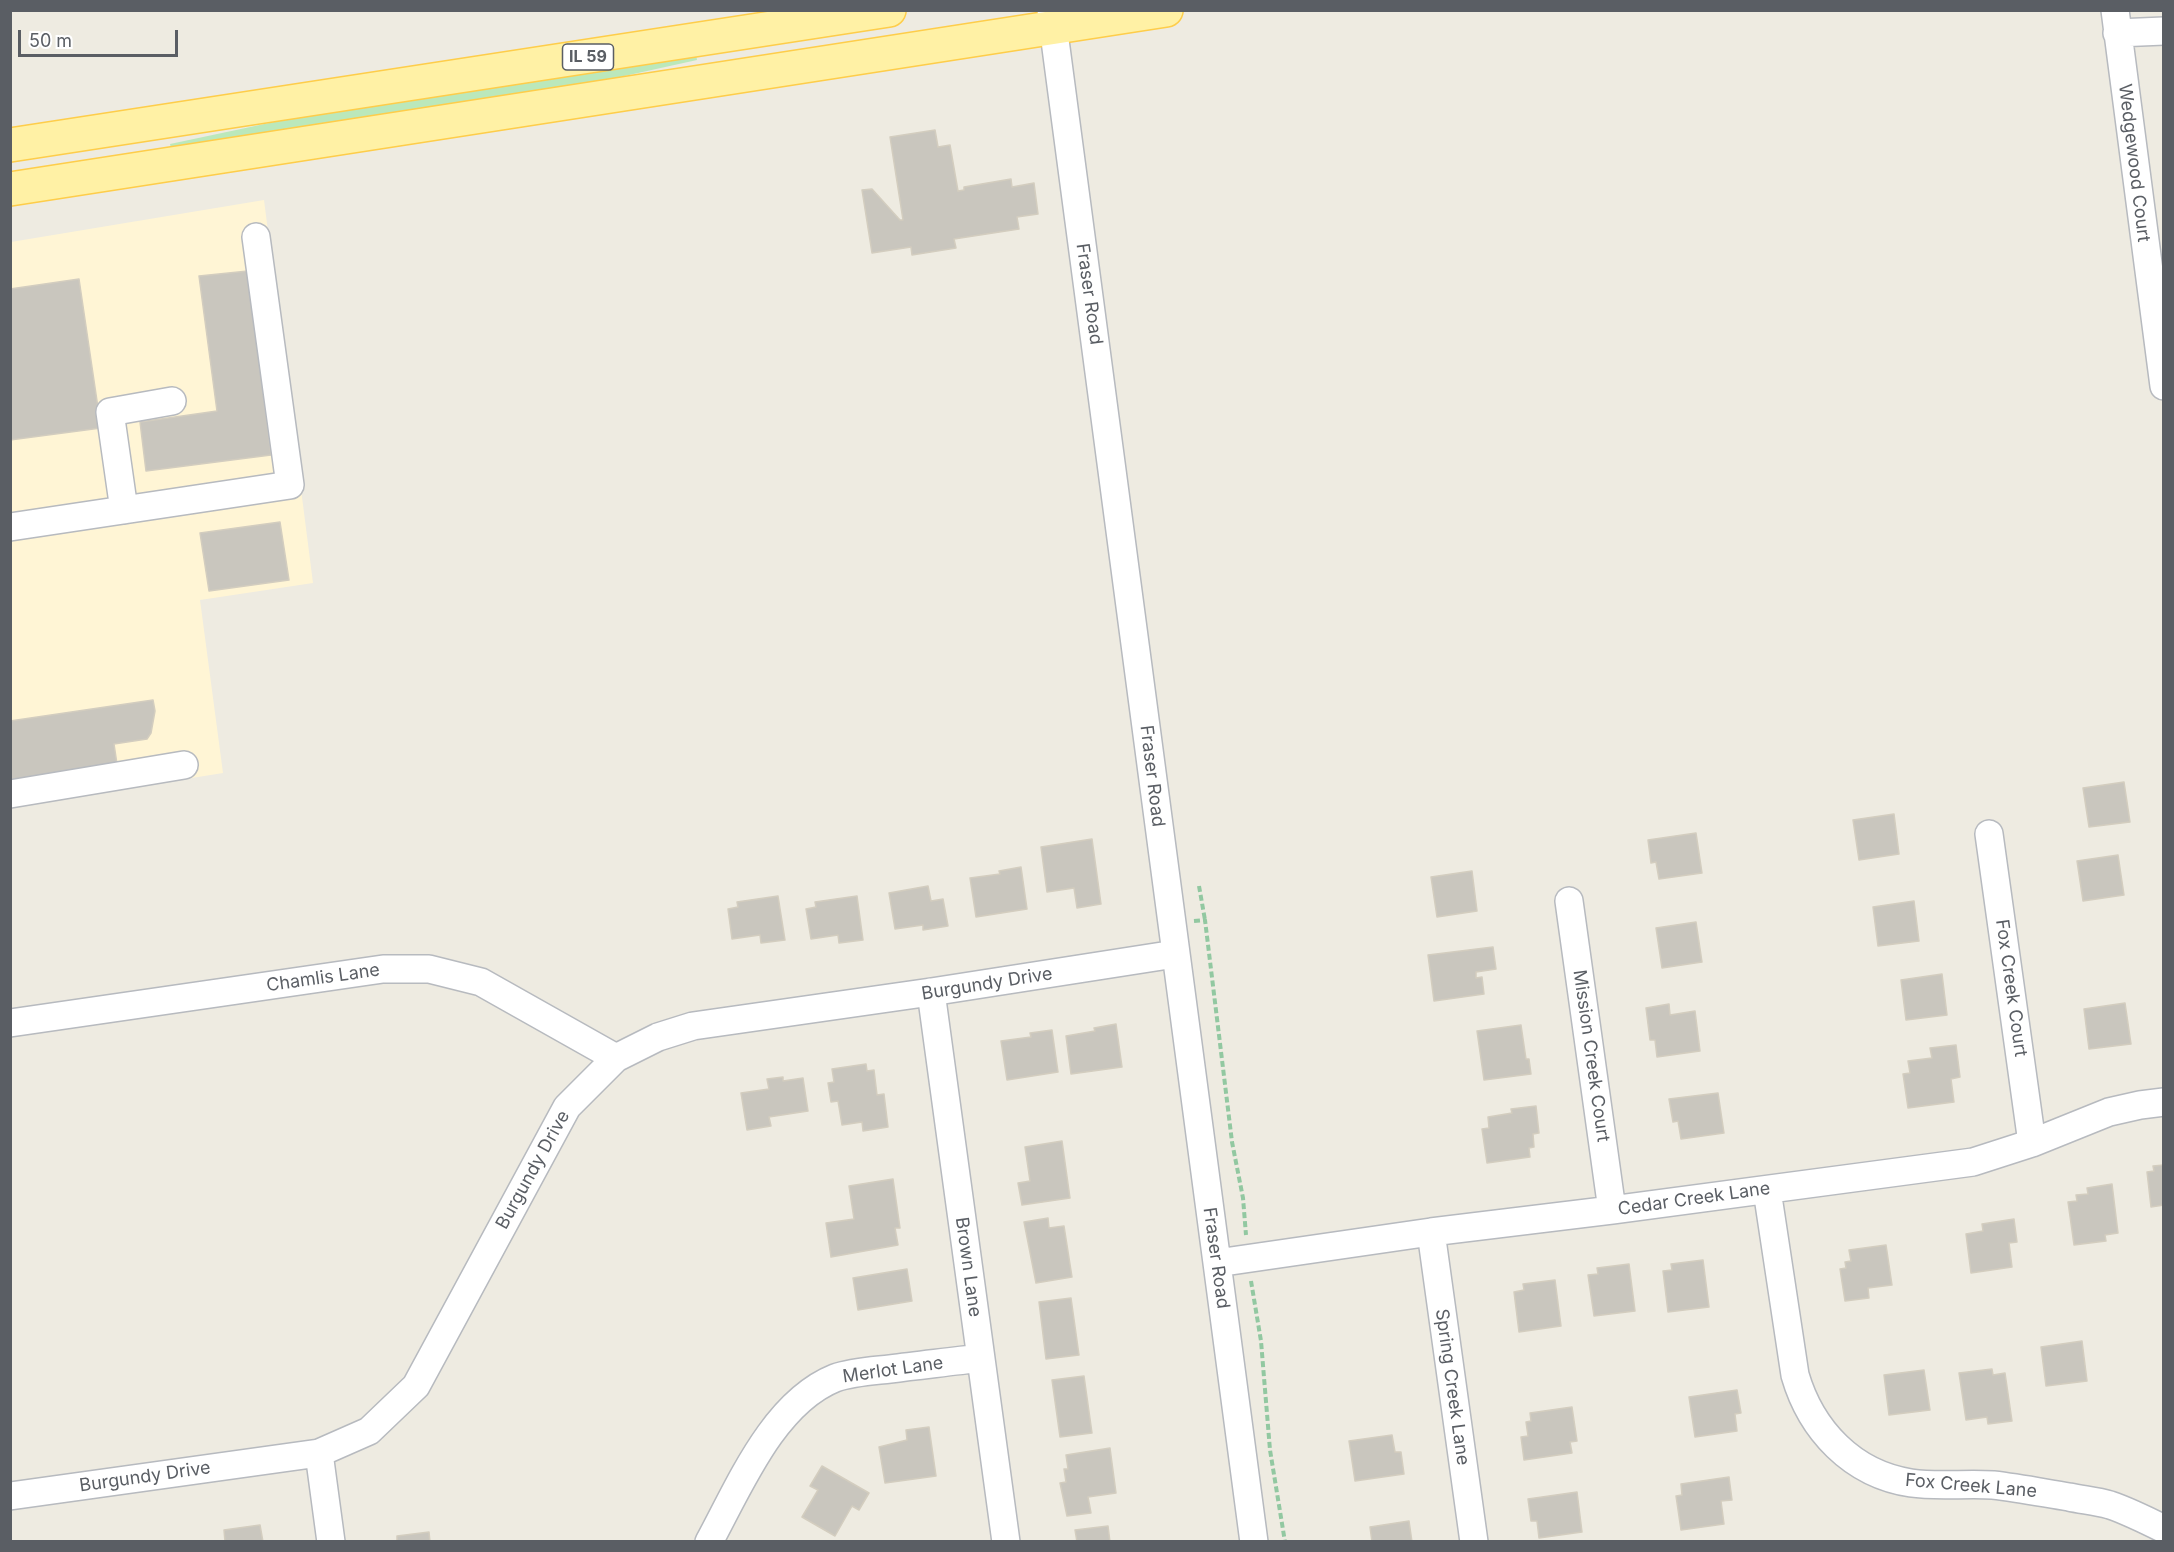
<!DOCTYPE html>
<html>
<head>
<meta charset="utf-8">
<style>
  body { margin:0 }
  #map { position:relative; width:2174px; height:1552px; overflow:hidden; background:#eeebe1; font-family:Inter,sans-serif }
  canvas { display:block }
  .frame { position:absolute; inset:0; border:12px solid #5a5e64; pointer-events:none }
  .scale { position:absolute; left:18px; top:30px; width:160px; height:27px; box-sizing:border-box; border:3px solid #5a5e64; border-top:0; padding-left:8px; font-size:18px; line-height:21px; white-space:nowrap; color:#5a5e64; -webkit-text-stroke:4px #fff; paint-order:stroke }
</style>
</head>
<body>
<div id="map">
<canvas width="2174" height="1552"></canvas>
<div class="frame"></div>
<div class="scale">50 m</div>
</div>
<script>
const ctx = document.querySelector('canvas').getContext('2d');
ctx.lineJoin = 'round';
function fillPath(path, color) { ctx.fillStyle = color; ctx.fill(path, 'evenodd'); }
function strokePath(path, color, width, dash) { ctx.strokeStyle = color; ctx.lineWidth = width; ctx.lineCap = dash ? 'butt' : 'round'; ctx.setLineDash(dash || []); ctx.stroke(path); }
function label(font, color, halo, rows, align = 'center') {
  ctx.font = font + ' Inter,sans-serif'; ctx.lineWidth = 5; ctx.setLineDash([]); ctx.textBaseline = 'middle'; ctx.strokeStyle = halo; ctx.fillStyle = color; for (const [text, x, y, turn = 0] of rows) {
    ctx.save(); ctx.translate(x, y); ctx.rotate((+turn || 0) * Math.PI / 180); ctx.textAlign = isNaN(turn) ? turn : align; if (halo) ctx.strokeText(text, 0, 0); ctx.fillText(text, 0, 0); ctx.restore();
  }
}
fillPath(new Path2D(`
  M264,200L313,583L200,600L223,773L11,807V242Z`), '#fff5d5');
fillPath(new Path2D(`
  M696,54L697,60L579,86L171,148L170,144L288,119Z`), '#bbe8bb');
const building = new Path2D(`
  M935,130L938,147L950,145L958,191L964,190V187L1011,179L1012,187L1034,183L1038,214L1017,217L1019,229L954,239L956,248L912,255L911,247L872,253L862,190L872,189L900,220H903L890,137Z
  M248,271L271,455L146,471L140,422L217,411L199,276Z
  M79,279L101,428L10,440V289Z
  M280,522L289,580L209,591L200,533Z
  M153,700L155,711L151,733L147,739L114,744L117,764L10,780V721Z
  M2124,782L2130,822L2089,827L2083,788Z
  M1894,814L1899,854L1859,860L1853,820Z
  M1696,833L1702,873L1659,879L1656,862L1651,863L1648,840Z
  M1092,839L1101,904L1077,908L1074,888L1047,892L1041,847Z
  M2118,855L2124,895L2083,901L2077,861Z
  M1021,867L1027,909L976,917L970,878L1000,874L999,871Z
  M1472,871L1477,911L1437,917L1431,877Z
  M928,886L931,901L943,899L948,926L923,930V925L895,929L889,893Z
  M778,896L785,940L761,943L760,935L732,939L728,909L738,907L737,902Z
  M857,896L863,940L839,943L838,935L811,939L806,909L816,907L815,902Z
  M1914,901L1919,941L1878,946L1873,907Z
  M1696,922L1702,962L1662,968L1656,928Z
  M1493,947L1496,969L1476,972V978L1482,977L1484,994L1434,1001L1428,955Z
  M1942,974L1947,1015L1906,1020L1901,980Z
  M2125,1003L2131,1044L2089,1049L2084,1009Z
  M1669,1004L1670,1015L1695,1011L1700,1051L1657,1057L1655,1040H1650L1646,1008Z
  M1116,1024L1122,1067L1071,1074L1066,1036L1095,1031L1094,1028Z
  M1521,1025L1526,1059H1529L1531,1074L1484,1080L1477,1031Z
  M1052,1030L1058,1072L1007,1080L1001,1041L1031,1037L1030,1033Z
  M1956,1045L1960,1077L1951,1079L1954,1102L1908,1108L1903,1074L1910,1073L1908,1061L1932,1058L1930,1048Z
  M866,1064L867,1071L874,1070L877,1095L884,1094L888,1127L863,1131L862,1122L842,1125L838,1101L831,1102L828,1083L834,1082L832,1069Z
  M783,1077V1081L803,1078L808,1111L769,1117L771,1126L747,1130L741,1093L769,1089L767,1079Z
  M1718,1093L1724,1133L1681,1139L1678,1121L1673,1122L1669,1099Z
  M1536,1106L1539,1133L1533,1134L1534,1147L1529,1148L1530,1157L1487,1163L1482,1129L1489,1128L1488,1117L1512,1113L1511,1109Z
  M1062,1141L1070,1198L1022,1205L1018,1183L1030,1181L1025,1147Z
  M2164,1165V1205L2151,1207L2147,1172L2154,1171L2153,1166Z
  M893,1179L900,1228H895L898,1245L831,1257L826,1223L854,1219L849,1186Z
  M2112,1184L2118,1233L2105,1235L2106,1241L2074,1245L2068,1202L2077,1201L2076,1195L2088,1194L2087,1188Z
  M1048,1218L1049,1228L1064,1226L1072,1277L1036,1283L1024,1222Z
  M2014,1219L2017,1242L2009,1243L2012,1267L1971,1273L1966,1234L1983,1231L1982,1224Z
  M1886,1245L1892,1285L1868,1288L1869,1298L1845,1301L1840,1269L1846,1268L1845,1262L1851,1261L1849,1250Z
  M1703,1260L1709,1307L1668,1312L1663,1271L1672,1270L1671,1264Z
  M1629,1264L1635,1311L1594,1316L1588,1275L1598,1274L1597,1268Z
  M907,1269L912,1301L858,1310L853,1278Z
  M1555,1280L1561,1326L1519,1332L1514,1292L1524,1290L1523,1284Z
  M1071,1298L1079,1355L1046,1359L1039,1302Z
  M2082,1341L2087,1381L2046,1386L2041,1347Z
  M1992,1369L1993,1375L2005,1373L2012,1421L1988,1424L1987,1417L1966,1420L1959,1373Z
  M1924,1370L1930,1410L1889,1415L1884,1375Z
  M1084,1376L1092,1433L1060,1437L1052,1380Z
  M1737,1390L1741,1413L1735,1414L1737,1431L1695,1437L1689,1397Z
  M1572,1407L1577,1441L1570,1442L1572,1453L1524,1460L1521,1437L1528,1436L1526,1422L1531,1421L1530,1413Z
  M929,1427L936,1476L885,1483L879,1447L907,1440L906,1430Z
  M1392,1435L1395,1452H1401L1404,1474L1355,1481L1349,1441Z
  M1110,1448L1116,1493L1088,1497L1091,1513L1067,1516L1060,1483L1066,1482L1064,1469H1068L1066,1455Z
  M822,1466L869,1493L859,1510L852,1506L835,1536L802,1517L818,1490L810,1486Z
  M1729,1477L1732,1500L1721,1501L1724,1524L1681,1530L1676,1496L1682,1495L1681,1484Z
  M1577,1492L1582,1532L1539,1538L1537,1521H1531L1528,1499Z
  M1409,1521L1412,1542H1372L1370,1527Z
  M260,1525L263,1542H225L224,1530Z
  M1108,1526L1110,1542H1077L1075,1530Z
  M429,1532L430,1542H397V1536Z`);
fillPath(building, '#c9c6be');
strokePath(building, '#d3cdbf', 1.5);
const minor = new Path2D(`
  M1051,10L1254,1542
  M2115,10L2164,386
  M2117,33L2164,31
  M124,510L110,412L172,401
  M10,527L290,485L256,237
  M10,794L184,765
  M1989,834L2032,1143
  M1569,901L1612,1210
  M931,992L1006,1542
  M10,1023L383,969H429L481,982L616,1058
  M1767,1190L1795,1375C1811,1430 1852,1474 1911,1483C1938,1487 1966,1483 1993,1485C2019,1488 2044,1493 2069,1497C2083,1500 2097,1501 2110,1505C2128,1511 2146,1520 2164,1529
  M1431,1232L1474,1542
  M1217,1263L1431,1232L1612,1210L1973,1162L2032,1143L2109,1112L2140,1105L2164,1102
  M319,1453L331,1542
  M10,1496L319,1453L369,1431L416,1386L567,1107L616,1058L658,1037L693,1026L931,992L1175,954
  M709,1542C739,1487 773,1403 835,1378C852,1372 872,1371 890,1369C920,1365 950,1362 980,1358`);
const major = new Path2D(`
  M10,145L889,10
  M10,189L1166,10`);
strokePath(minor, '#b7babf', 30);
strokePath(major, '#fecd4a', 36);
strokePath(new Path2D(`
  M1199,886L1205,920
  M1194,921L1205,920L1232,1142L1243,1198L1246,1235
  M1251,1281L1261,1341L1270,1450L1285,1542`), '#92c8a1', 4, [6, 3]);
strokePath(minor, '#fff', 27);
strokePath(major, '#fff1a5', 33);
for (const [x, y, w] of [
  [588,57,51]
]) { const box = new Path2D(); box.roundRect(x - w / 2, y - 13, w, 26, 4.5); ctx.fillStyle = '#fff'; ctx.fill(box); strokePath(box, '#5a5e64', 1.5); }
label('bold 16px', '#5a5e64', null, [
  ["IL 59",588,57]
]);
label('18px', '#5a5e64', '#fff', [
  ["Wedgewood Court",2134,163,83],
  ["Fraser Road",1089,294,82],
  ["Fraser Road",1152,776,83],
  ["Chamlis Lane",323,978,-8],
  ["Burgundy Drive",987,984,-9],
  ["Fox Creek Court",2011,988,82],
  ["Mission Creek Court",1591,1056,82],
  ["Burgundy Drive",533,1170,-61],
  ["Cedar Creek Lane",1694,1199,-8],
  ["Fraser Road",1216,1258,82],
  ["Brown Lane",968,1267,82],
  ["Merlot Lane",893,1370,-8],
  ["Spring Creek Lane",1452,1387,82],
  ["Burgundy Drive",145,1477,-8],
  ["Fox Creek Lane",1971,1486,5]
]);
</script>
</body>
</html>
